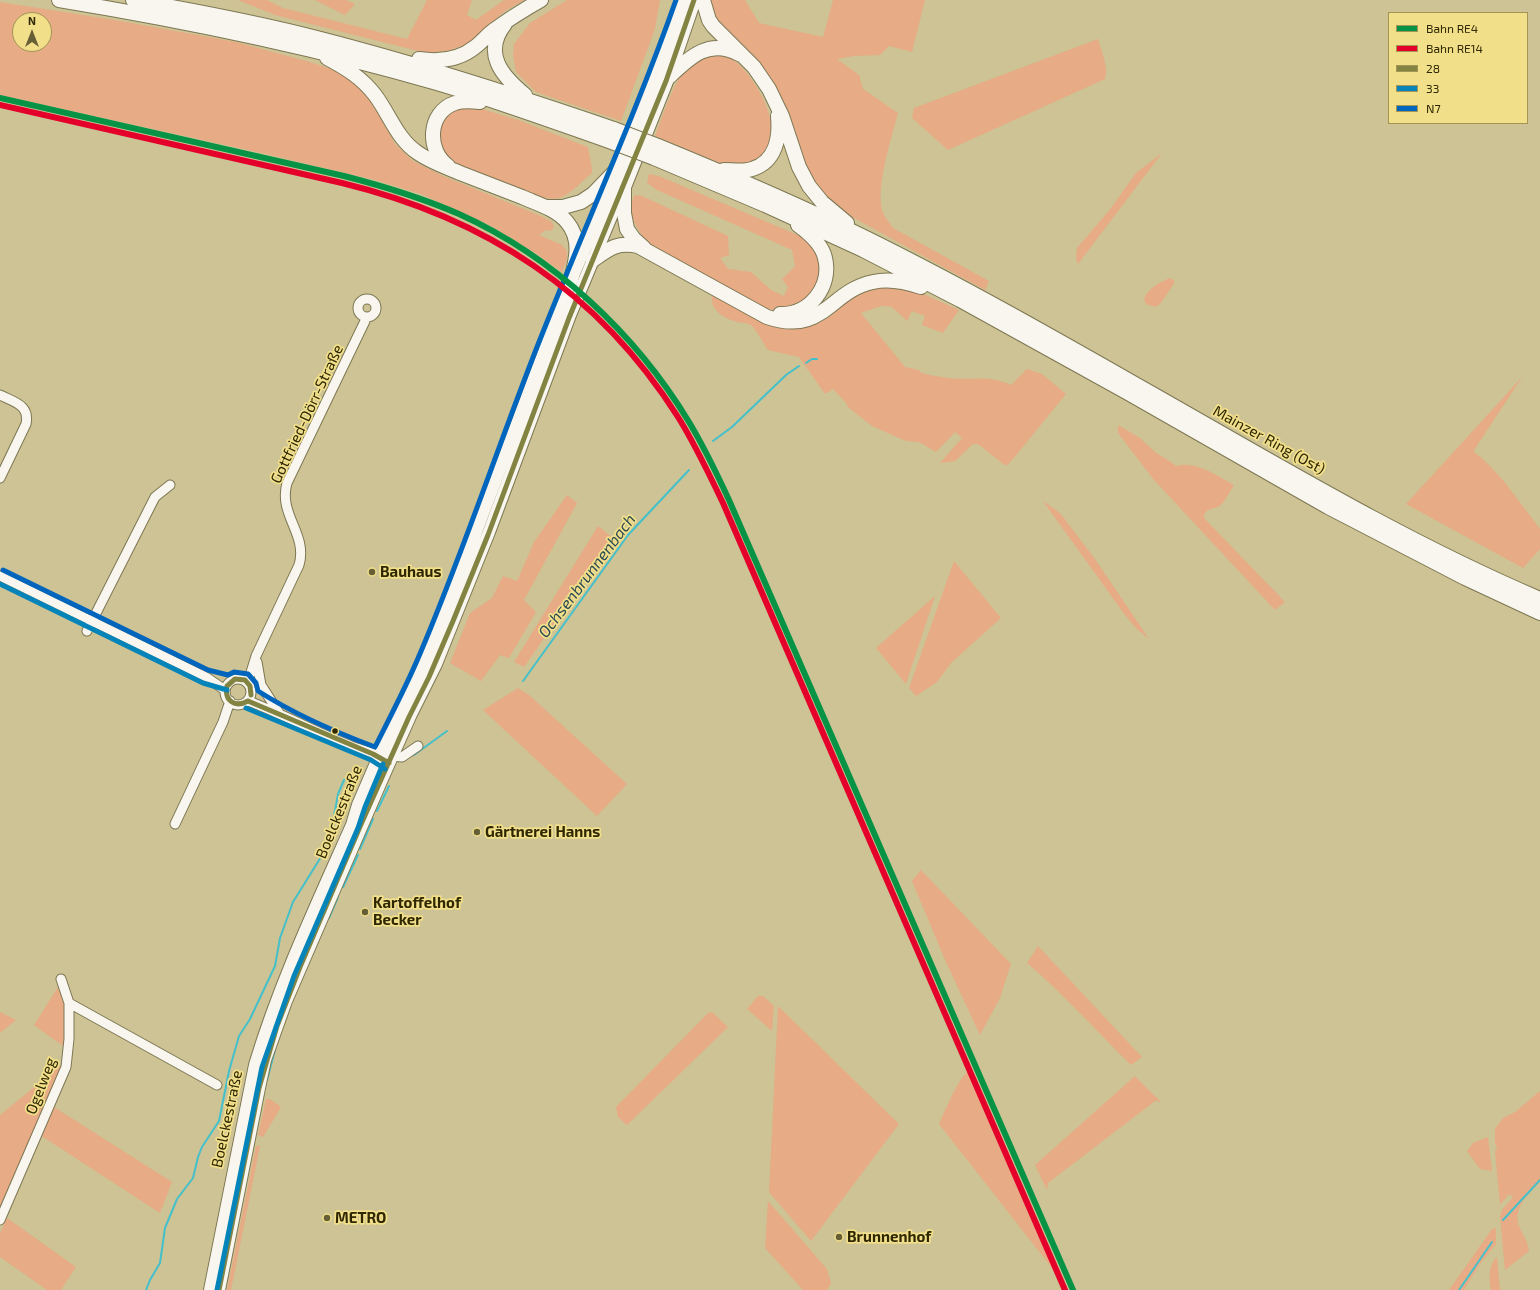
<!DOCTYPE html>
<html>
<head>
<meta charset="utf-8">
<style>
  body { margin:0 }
  #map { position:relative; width:1540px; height:1290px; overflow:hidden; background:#cdc394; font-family:"Exo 2",sans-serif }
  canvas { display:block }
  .legend { position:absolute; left:1388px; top:12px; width:140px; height:112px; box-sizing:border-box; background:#f1df8a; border:1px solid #a39554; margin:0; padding:5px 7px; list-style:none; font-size:12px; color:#2e2702 }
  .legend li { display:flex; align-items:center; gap:8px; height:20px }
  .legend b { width:20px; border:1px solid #a39554 }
  .north { position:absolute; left:12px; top:12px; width:40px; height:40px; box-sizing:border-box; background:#f1df8a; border:1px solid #a39554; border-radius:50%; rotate:0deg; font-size:11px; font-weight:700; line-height:16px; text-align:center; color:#2e2702 }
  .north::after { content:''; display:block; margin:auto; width:14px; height:18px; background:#665e35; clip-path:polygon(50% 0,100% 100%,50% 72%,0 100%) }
</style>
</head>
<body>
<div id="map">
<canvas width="1540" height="1290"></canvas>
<ul class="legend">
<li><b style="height:5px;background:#079345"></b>Bahn RE4</li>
<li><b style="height:5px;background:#e4002b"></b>Bahn RE14</li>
<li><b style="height:5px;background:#848442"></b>28</li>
<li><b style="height:5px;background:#0584ba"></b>33</li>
<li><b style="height:5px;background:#0065bd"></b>N7</li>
</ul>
<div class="north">N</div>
</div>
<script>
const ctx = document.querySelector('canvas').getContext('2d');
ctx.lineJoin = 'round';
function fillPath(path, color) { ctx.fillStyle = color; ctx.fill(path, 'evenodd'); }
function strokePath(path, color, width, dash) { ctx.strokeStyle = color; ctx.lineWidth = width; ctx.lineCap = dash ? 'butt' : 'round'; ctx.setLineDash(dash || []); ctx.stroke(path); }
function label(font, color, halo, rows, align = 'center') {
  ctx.font = font + ' "Exo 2",sans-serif'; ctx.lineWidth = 3.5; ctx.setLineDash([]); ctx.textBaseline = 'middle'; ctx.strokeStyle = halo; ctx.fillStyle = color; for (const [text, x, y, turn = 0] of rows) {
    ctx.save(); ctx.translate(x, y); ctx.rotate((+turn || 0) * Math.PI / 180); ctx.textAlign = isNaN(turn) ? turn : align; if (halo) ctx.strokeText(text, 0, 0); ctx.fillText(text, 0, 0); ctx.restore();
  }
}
fillPath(new Path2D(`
  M238,0H267L283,8L407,39L427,0H472L467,15L476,20L504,0H524L505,11L469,43L451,50L432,53L414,50L275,15Z
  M315,0H346L355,4L345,15Z
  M567,0H660L655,29L621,121L536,92L516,72L513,55L514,44L530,23Z
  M706,0H745L759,23L823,37L833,0H925L912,52L889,46L880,55L854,56L837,59L859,75L863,89L898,113C892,137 873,193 884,215C886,219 890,223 893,228L989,281L985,290L854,218L831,203L814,187L787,120L722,32Z
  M0,2L115,20L236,42L310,62L340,72L359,86L375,106L395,144L413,161L443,176L541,216L552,222L554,227L551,231L546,230L539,235L562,245L567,251V259L562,272L535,253L491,226L421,194L375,180L266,154L0,95ZM20,20H44V44H20Z
  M1098,39C1101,51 1109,67 1105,79L948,150L912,118L914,108Z
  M719,55C725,56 731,58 736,62C756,78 781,123 769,149C767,154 761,159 757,164L727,166L655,136C661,120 676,76 688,66C697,59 708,55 719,55Z
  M457,108H479L518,120L588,147L592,169V173C582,181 572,193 560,198C543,204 469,172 452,162C448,159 444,155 440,152L438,122Z
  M1162,153L1078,264L1076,258L1077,248L1111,208L1136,173Z
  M649,174L659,176L800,236C804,240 810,244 813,249C832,281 804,315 769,309C757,307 745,299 734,293C717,283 700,273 683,264C673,258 661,253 652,246C639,235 624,210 635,195L642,196L728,236L729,255L720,258L728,269L751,272L771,290L784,296L788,287L782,279L795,266L792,250L657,190L647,183Z
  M1170,278L1175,282L1161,303L1156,307L1146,304L1144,299C1149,287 1159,283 1170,278Z
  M884,285L910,288L959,310L943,333L922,325L925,316L912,311L907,321L892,307L881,306L861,313L905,367L919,370L921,373C930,375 939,377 949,378C972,381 988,374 1011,385L1027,369L1042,374L1066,394L1013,459L1006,466L978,444H973L955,461L940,463L962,438L955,432L936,452L919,442L906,441L872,426L848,407L846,403L833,389L825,394L799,357L768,350C763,343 758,332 752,326C746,321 740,324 734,321C722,317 710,309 712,295C749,315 785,342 826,319C837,312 844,301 855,295C863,290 875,288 884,285Z
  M1523,376L1474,450L1475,453L1482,458L1503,480L1540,529V549L1523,568L1406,504Z
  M1118,425L1140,438L1156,453L1168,460L1176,466C1195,460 1218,476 1234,485C1230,491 1226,500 1221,505C1215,510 1204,507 1204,518L1285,602L1275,610L1154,480L1118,433Z
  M567,495L577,503L524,600L536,612L509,658L500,655L481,681L450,663L470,613L492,598L503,576L517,581L534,542Z
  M1043,501L1060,513L1095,559L1149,639L1137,629L1125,615Z
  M598,526L614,539L524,667L514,662Z
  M954,561L1001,618L951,663L937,682L916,696L909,688Z
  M935,596L906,684L876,648Z
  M518,688L529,695L627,784L597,816L483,710Z
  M921,870L1011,964L1000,998L980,1035L946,962L912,881Z
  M1038,946L1142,1057L1131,1065C1096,1031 1064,994 1027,963Z
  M60,984L66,1007L65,1044L63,1046L34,1025Z
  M759,996H763L774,1006L772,1031L747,1009L757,997Z
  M778,1006L899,1124L811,1241L769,1192Z
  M0,1012L16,1020L0,1033Z
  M712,1012L728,1027L627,1125L618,1117L616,1107L708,1013Z
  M65,1062L0,1215V1115Z
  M969,1071L1058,1276L1056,1275L1052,1268L939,1124C944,1113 959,1076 969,1071Z
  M1135,1076L1161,1102L1155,1101L1048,1183L1047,1190L1035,1165Z
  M1540,1091V1182C1528,1194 1511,1210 1520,1228C1523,1236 1528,1241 1529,1251L1505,1270L1500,1217L1502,1210L1513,1197L1509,1194L1500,1205L1495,1152L1497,1147L1495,1143V1129L1503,1118L1515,1112Z
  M266,1099H270L281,1107L263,1137L258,1135Z
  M54,1107L172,1182L160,1213L40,1135Z
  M1488,1137L1492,1171L1480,1169L1467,1151L1473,1143Z
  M256,1146H260L231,1290H227Z
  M768,1201L827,1269L831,1283L827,1290H803L765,1248Z
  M7,1218L76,1267L61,1290H47L0,1257V1233Z
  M1496,1228V1244L1480,1264L1464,1290H1449L1492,1229Z
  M1497,1257L1500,1290H1491C1489,1279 1488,1265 1497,1257Z`), '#e7ab85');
strokePath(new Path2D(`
  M806,363L812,359H817
  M713,441L732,427L786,375L799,366
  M523,681L628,535L689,470
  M414,755L447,731
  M377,811L389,786
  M360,849L373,819
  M343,887L358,855
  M329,918L338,897
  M267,1080L275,1050
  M1503,1220L1540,1180
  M146,1290L150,1280L160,1263L165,1228L177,1199L193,1178L198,1157L202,1147L219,1121L229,1071L239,1036L250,1019L275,966L280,938L293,902L321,857L331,833L338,794L344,780L356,777
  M1459,1290L1492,1242`), '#44c0cb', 2);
const minor = new Path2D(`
  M358 308a9 9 0 1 1 18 0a9 9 0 1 1-18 0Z
  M0,395C14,402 30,405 26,424L0,478
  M0,576L206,677L225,690
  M87,631L155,497L170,485
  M257,662L261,685L279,713
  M225 692a13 13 0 1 1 26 0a13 13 0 1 1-26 0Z
  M248,682L256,656L299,565C308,534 278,515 287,483L365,321L366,317
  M248,701C283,714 315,732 349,745C360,750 373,751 383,759
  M392,756L402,757L418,746
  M175,824L223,722L230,701
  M61,979L69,1003
  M0,1220L66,1067L69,1039V1003L217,1085`);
const major = new Path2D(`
  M210,1290L255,1065C280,982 317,904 352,825L358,805L377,761L425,660L468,553L571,280L619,169
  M219,1290L259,1088L265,1060L286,1001L382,779L411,714L436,664L489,532L570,315L623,188`);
const highway = new Path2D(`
  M59,0C187,21 313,47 437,83C495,100 552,121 609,141
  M133,0C190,10 248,21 305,35C409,61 512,94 614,129
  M703,0L709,20L713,26L754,67L769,89L782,116L799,167L809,186L822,202L847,223
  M505,24C482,53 502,76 525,95
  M327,58C346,68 362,78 375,95C390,115 397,139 418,153C431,162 446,167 460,173C481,181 501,189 522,197C538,204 556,209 567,222C582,240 576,260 571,280
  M419,59C439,62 459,60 475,47C482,42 487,35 494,30C509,19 525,9 541,0
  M669,77C690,57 709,38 739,54
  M658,146C729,175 799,205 868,239C959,284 1047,334 1135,384C1268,459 1399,539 1540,599
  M654,158L765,205L863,250L960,300L1128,393L1328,507L1465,578L1540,613
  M448,166C426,150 428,112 455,103C463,100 472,101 480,102
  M724,170C733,170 743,172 752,169C776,162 780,137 778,116
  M547,207H563L581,202L593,194L620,166L669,40L683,0
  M644,248L634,239L627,229L624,213V187L667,79L694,0
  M593,260C610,248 617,242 638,246L767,317C824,336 829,291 873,282C890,278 906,282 921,287
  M780,314C810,315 832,286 825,258C822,244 809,233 798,225`);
strokePath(minor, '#7d7753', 11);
strokePath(major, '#7d7753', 14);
strokePath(highway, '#7d7753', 16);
strokePath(minor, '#f8f6ef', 9);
strokePath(major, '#f8f6ef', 12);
strokePath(highway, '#f8f6ef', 14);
const highwayBridge = new Path2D(`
  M614,129L658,146
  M609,141L654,158`);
strokePath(highwayBridge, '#7d7753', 16, []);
strokePath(highwayBridge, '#f8f6ef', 14);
strokePath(new Path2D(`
  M248,701L373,754L389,763
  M248,701C235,708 224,701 227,686L235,679L245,680L250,686L251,695
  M219,1290L259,1088L277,1026L300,967L362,822L409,717L429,677L453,621L488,535L569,318L666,81L694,0`), '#848442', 5);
strokePath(new Path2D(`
  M0,584L203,683L227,690
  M246,708L371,760L385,769
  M217,1290L262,1067L294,976L358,828L365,807L383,764`), '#0584ba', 5);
strokePath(new Path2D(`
  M3,570L208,670L228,675L234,672L248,674L256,683L258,691C294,714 335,732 375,747C390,717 406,687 419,656C463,553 498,446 539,342C584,228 635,116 676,0`), '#0065bd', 5);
strokePath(new Path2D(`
  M0,98L344,176C383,186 422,198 459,214C554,257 635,333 689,422C704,447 717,474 729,500L1073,1290`), '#079345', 6);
strokePath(new Path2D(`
  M0,105L342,183C486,218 598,291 678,417C695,444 709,474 723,503L1065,1290`), '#e4002b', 6);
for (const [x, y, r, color] of [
  [372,572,4,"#665e35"],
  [335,731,3.5,"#2e2702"],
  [477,832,4,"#665e35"],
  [365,912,4,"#665e35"],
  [327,1218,4,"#665e35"],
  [839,1237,4,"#665e35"]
]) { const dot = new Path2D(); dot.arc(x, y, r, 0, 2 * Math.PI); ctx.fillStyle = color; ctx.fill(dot); strokePath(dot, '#f1df8a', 1.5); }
label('15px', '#2e2702', '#f1df8a', [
  ["Gottfried-Dörr-Straße",307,414,-65],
  ["Mainzer Ring (Ost)",1269,440,29],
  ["Boelckestraße",339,812,-68],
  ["Ogelweg",41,1086,-69],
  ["Boelckestraße",227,1119,-78]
]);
label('bold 15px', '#2e2702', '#f1df8a', [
  ["Bauhaus",380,572],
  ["Gärtnerei Hanns",485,832],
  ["Kartoffelhof",373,903],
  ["Becker",373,920],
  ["METRO",335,1218],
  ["Brunnenhof",847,1237]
], 'left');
label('italic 16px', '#2c4b53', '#f1df8a', [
  ["Ochsenbrunnenbach",587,576,-53]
]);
</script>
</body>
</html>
